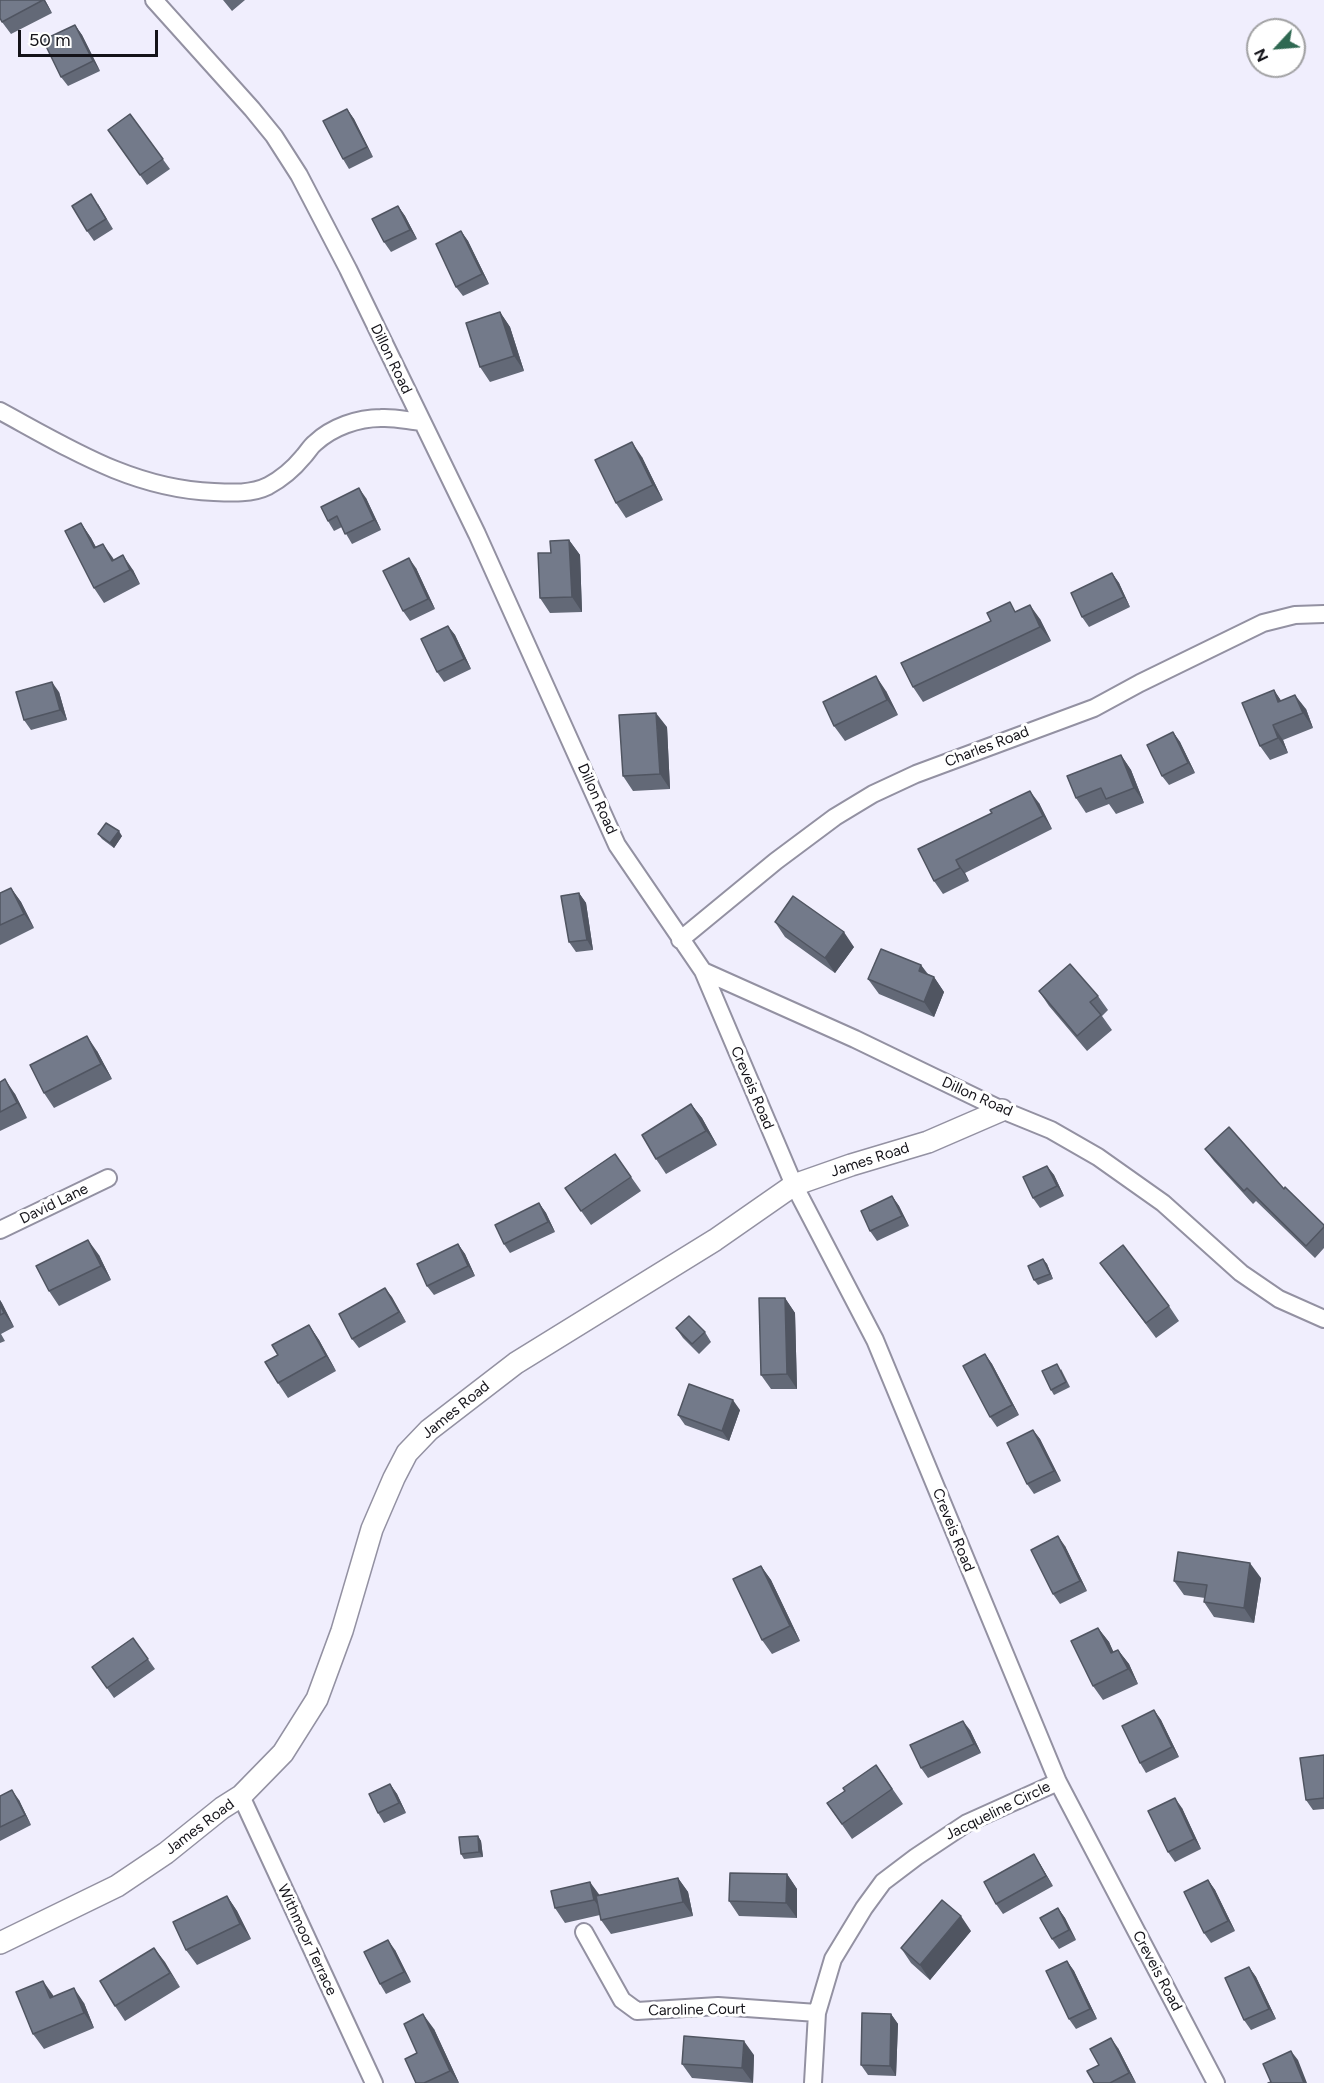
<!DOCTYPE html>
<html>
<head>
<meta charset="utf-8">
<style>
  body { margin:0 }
  #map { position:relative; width:1324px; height:2083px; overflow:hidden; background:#f0eefd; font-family:Figtree,sans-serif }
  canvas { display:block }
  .north { position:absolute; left:1246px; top:18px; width:60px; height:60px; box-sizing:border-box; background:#fff; border:2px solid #a1a1a3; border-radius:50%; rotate:244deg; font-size:16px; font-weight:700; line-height:24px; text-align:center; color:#141319 }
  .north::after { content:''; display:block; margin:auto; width:21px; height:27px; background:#2f6952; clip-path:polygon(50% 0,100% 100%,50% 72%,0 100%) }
  .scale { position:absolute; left:18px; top:30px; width:140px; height:27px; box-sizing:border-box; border:3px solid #141319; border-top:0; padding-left:8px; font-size:18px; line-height:21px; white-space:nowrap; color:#141319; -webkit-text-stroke:4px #fff; paint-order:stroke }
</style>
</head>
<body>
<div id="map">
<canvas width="1324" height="2083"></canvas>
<div class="north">N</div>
<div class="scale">50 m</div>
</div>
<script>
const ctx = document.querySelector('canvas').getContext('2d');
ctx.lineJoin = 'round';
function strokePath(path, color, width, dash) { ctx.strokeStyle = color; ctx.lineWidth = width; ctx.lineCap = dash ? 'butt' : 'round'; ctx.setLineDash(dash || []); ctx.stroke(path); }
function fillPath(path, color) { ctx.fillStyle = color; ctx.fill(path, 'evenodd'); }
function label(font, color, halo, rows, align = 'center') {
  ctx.font = font + ' Figtree,sans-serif'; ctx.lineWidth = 6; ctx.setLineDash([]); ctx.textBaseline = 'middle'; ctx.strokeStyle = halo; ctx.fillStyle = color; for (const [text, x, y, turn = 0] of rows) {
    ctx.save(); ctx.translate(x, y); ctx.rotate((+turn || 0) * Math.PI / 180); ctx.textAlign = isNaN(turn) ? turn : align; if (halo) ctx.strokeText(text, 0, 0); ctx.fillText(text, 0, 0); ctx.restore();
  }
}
const minor = new Path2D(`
  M154,0L252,109L274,136L299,175L348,269L477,534L617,845L703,971L855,1039L1002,1110L1051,1130L1098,1157L1163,1203L1241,1273L1279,1299L1324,1319
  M0,411C70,449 133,489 214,492C232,493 252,494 268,486C281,479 294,468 303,457C307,453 310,447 315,443C332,427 358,418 381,418C395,417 409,421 422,422
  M680,940L776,861L835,817L873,794L916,774L1094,708L1140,683L1263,623L1295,615L1324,614
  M703,971L794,1185L875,1340L1058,1782L1216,2083
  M0,1230L108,1178
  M241,1796L374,2083
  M584,1932L622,2000L637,2011L718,2006L817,2013
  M813,2083L817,2013L833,1959L864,1908L883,1882L916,1857L967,1823L1058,1782`);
const tertiary = new Path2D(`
  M0,1943L117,1886L166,1853L222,1808L241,1796L283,1753L317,1699L342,1631L372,1529L394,1478L407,1453L429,1430L516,1363L715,1240L794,1185L851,1165L928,1142L1002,1110`);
strokePath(minor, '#9391a2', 20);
strokePath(tertiary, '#9391a2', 24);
strokePath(minor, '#fff', 16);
strokePath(tertiary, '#fff', 21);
fillPath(new Path2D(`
  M0,0H45L52,13L11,34L2,22Z
  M223,0H245L232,11Z
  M75,25L82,35L100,71L68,86L61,77Z
  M347,109L354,119L373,157L349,169L343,159Z
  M130,114L170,169L147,185L108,130Z
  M98,204L113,229L94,241L87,231Z
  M398,206L405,216L417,239L391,252L384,242Z
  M461,231L468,241L489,284L463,296L456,287Z
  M500,312L510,327L524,371L490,382L480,367Z
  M642,457L663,500L626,518L616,503Z
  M366,498L381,530L352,544L342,527L334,531L328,521Z
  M81,523L91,538L96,547L114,560L133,570L140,584L104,603L94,588Z
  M569,540L580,555L582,612L550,613L540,598L551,553Z
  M416,568L435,609L410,621L403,611Z
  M1112,573L1119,583L1130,607L1089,627L1082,617Z
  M1016,611L1040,619L1051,641L923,702L913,687Z
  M448,626L455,635L471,669L444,682L437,672Z
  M1274,690L1281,701L1306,709L1313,728L1283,740L1288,753L1270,760L1260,746Z
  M886,691L898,715L845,741L834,726Z
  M59,692L67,720L31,730L24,720Z
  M667,727L670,789L633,791L623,776Z
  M1173,732L1180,742L1195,773L1169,785L1162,776Z
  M1121,755L1131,770L1144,803L1116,814L1109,804L1086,813L1076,798Z
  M1039,803L1052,829L965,873L969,881L943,894L934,881L918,849Z
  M98,834L122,836L114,848L102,839Z
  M11,888L21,902L34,928L0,945V893Z
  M579,893L586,903L593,950L576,952L569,942Z
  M775,922L854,947L835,973L785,937Z
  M921,965L928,974L934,977L944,992L934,1017L879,994L868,979Z
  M1039,991L1098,996L1108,1010L1102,1016L1112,1030L1087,1051L1049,1006Z
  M97,1051L112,1079L54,1108L44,1093Z
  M0,1082L15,1094L27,1118L0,1131Z
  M691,1104L702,1118L717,1145L666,1174L656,1159Z
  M1205,1149L1284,1189L1324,1225V1248L1315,1258L1256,1201L1253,1204L1214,1161Z
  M615,1154L641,1191L591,1225L565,1188Z
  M1047,1166L1054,1175L1064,1196L1040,1208L1033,1198Z
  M892,1196L899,1206L909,1226L877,1241L870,1231Z
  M539,1203L546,1213L555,1232L510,1253L504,1244Z
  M458,1244L465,1254L475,1276L434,1295L427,1286Z
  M99,1255L111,1280L59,1306L49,1291Z
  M1043,1259L1047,1264L1053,1279L1038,1285L1034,1280Z
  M1100,1263L1169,1306L1179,1321L1156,1338Z
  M385,1288L406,1322L359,1348L352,1339Z
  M785,1298L795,1313L797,1389H771L761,1375Z
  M0,1300L14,1327L1,1334L5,1341L0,1343Z
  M309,1325L319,1340L336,1371L288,1398L278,1383V1355Z
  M676,1328L705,1332L711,1342L699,1354L683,1338Z
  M985,1354L992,1364L1019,1415L997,1427L990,1417Z
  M1061,1369L1070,1387L1054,1395L1051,1390Z
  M740,1410L729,1441L685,1425L678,1415Z
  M1033,1430L1040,1439L1061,1481L1034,1494L1027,1484Z
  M1065,1546L1087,1591L1060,1604L1053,1594Z
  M761,1566L771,1580L800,1641L772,1654L762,1640Z
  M1261,1578L1254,1623L1214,1617L1204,1602L1205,1598L1184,1595L1174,1581Z
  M1098,1628L1109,1642L1113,1652L1118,1650L1129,1664L1138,1684L1103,1700L1093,1686Z
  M133,1638L155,1669L114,1698L92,1667Z
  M1154,1710L1161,1720L1179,1757L1146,1773L1140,1763Z
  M970,1730L981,1753L928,1778L921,1768Z
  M1324,1755V1809L1313,1810L1306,1800Z
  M876,1765L903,1804L852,1839L827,1803L845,1791Z
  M390,1784L397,1794L406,1813L384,1823L378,1813Z
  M0,1796L19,1800L31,1825L0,1841Z
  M1182,1808L1201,1849L1175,1862L1168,1852Z
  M478,1836L481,1841L483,1857L464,1859L461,1854Z
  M1040,1864L1053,1886L1003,1914L996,1904Z
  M787,1874L797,1889V1918L739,1916L729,1901Z
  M678,1878L688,1892L693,1916L611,1934L601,1920L600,1915L565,1923L555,1908L599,1895Z
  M1208,1880L1215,1890L1235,1931L1211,1943L1204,1933Z
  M227,1896L237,1911L251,1939L197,1965L186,1950Z
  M1058,1908L1065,1918L1076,1940L1059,1949L1052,1939Z
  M971,1931L930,1980L911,1963L901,1948Z
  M154,1948L180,1987L125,2021L115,2006Z
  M395,1950L411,1982L386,1994L380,1984Z
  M1067,1961L1074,1971L1097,2019L1076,2029L1069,2019Z
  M1249,1967L1256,1977L1276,2019L1251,2030L1244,2020Z
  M54,1996L84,2003L94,2028L44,2049L33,2034Z
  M891,2014L898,2024L896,2076L868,2075L861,2065Z
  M434,2029L459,2083H416L417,2053Z
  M1118,2048L1136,2083H1094Z
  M754,2055L753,2083L692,2078L682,2064Z`), '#636977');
fillPath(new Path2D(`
  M43,0H45L52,13Z
  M75,25L82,35L100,71L93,61Z
  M347,109L354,119L373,157L367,147Z
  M398,206L405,216L417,239L410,230Z
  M461,231L468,241L489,284L482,274Z
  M500,312L510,327L524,371L514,356Z
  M632,442L642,457L663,500L653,485Z
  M359,488L366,498L381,530L374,520Z
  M81,523L91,538L104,563L94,548Z
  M569,540L580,555L582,612L572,597Z
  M103,544L113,558L122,576L112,561Z
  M123,555L133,570L140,584L130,570Z
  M409,558L416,568L435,609L428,599Z
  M1112,573L1119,583L1130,607L1124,597Z
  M1030,605L1040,619L1051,641L1040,627Z
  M448,626L455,635L471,669L464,659Z
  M876,676L886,691L898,715L887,700Z
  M52,682L59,692L67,720L60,710Z
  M1274,690L1284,705L1278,702Z
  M1295,695L1306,709L1313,728L1303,713Z
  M656,713L667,727L670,789L660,774Z
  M1273,725L1283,740L1288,753L1278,738Z
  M1173,732L1180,742L1195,773L1188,763Z
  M1121,755L1131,770L1144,803L1134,788Z
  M1030,791L1039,803L1052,829L1043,816Z
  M119,831L122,836L114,848L110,843Z
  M956,860L965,873L969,881L960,868Z
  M11,888L21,902L34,928L24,914Z
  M579,893L586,903L593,950L587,940Z
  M844,932L854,947L835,973L825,958Z
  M921,965L931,980L919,971Z
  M934,977L944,992L934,1017L924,1002Z
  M87,1036L97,1051L112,1079L101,1064Z
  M5,1079L15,1094L27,1118L17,1103Z
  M691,1104L702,1118L717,1145L706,1131Z
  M1047,1166L1054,1175L1064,1196L1057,1186Z
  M892,1196L899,1206L909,1226L902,1216Z
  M539,1203L546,1213L555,1232L548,1222Z
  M88,1240L99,1255L111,1280L101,1266Z
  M458,1244L465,1254L475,1276L468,1266Z
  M1043,1259L1047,1264L1053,1279L1050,1274Z
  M385,1288L392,1297L406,1322L399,1312Z
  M785,1298L795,1313L797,1389L787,1374Z
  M0,1300L2,1303L14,1327L4,1313L0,1305Z
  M309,1325L319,1340L336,1371L326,1356Z
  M985,1354L992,1364L1019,1415L1012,1405Z
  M733,1400L740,1410L729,1441L722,1431Z
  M1033,1430L1040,1439L1061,1481L1054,1471Z
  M1058,1536L1065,1546L1087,1591L1080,1581Z
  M1250,1563L1261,1578L1254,1623L1244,1608Z
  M761,1566L771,1580L800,1641L790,1626Z
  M1098,1628L1109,1642L1121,1668L1111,1653Z
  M1118,1650L1129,1664L1138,1684L1128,1669Z
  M1154,1710L1161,1720L1179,1757L1172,1747Z
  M963,1721L970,1730L981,1753L974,1744Z
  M390,1784L397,1794L406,1813L399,1803Z
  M12,1790L19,1800L31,1825L25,1815Z
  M1175,1798L1182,1808L1201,1849L1194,1839Z
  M478,1836L481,1841L483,1857L479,1852Z
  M1034,1854L1040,1864L1053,1886L1046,1876Z
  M787,1874L797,1889V1918L786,1903Z
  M678,1878L688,1892L693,1916L683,1902Z
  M1208,1880L1215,1890L1235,1931L1228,1921Z
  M590,1882L601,1897L604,1914L594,1900Z
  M227,1896L237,1911L251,1939L240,1924Z
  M1058,1908L1065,1918L1076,1940L1069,1930Z
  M961,1916L971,1931L930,1980L920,1965Z
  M388,1940L395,1950L411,1982L404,1972Z
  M154,1948L165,1962L180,1987L170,1973Z
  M1067,1961L1074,1971L1097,2019L1090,2009Z
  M1249,1967L1256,1977L1276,2019L1269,2009Z
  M43,1981L53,1995L61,2013L50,1998Z
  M74,1988L84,2003L94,2028L84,2013Z
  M423,2014L434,2029L459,2083L450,2071Z
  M891,2014L898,2024L896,2076L890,2066Z
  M1111,2038L1118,2048L1136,2083L1129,2073Z
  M744,2041L754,2055L753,2083L742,2068Z
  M1291,2051L1298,2060L1307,2083H1304Z`), '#505561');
const building = new Path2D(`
  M0,0H43L2,22L0,18Z
  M75,25L93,61L61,77L43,40Z
  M347,109L367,147L343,159L323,121Z
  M130,114L163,159L140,175L108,130Z
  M91,194L106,219L87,231L72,206Z
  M398,206L410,230L384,242L372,219Z
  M461,231L482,274L456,287L436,244Z
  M500,312L514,356L480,367L466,323Z
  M632,442L653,485L616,503L595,460Z
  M359,488L374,520L345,534L337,516L328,521L321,507Z
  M81,523L94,548L103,544L112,561L123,555L130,570L94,588L65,531Z
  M569,540L572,597L540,598L538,553H551L550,541Z
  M409,558L428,599L403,611L383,571Z
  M1112,573L1124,597L1082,617L1071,593Z
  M1010,602L1015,612L1030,605L1040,627L913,687L901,663L991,621L987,613Z
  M448,626L464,659L437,672L421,639Z
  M876,676L887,700L834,726L823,702Z
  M52,682L60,710L24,720L16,692Z
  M1274,690L1278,702L1295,695L1303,713L1273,725L1278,738L1260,746L1242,703Z
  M656,713L660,774L623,776L619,715Z
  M1173,732L1188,763L1162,776L1147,745Z
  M1121,755L1134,788L1106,799L1101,788L1076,798L1067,776Z
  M1030,791L1043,816L956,860L960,868L934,881L918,849L992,813L990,810Z
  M106,823L119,831L110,843L98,834Z
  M11,888L24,914L0,925V893Z
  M579,893L587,940L569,942L561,896Z
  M793,896L844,932L825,958L775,922Z
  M881,949L921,965L919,971L934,977L924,1002L868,979Z
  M1070,964L1098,996L1090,1002L1101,1015L1077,1036L1039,991Z
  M87,1036L101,1064L44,1093L30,1065Z
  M5,1079L17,1103L0,1112V1082Z
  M691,1104L706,1131L656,1159L642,1135Z
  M1229,1127L1284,1189L1285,1187L1324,1225V1227L1306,1246L1247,1188L1244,1191L1205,1149Z
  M615,1154L631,1177L581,1211L565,1188Z
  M1047,1166L1057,1186L1033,1198L1023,1177Z
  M892,1196L902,1216L870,1231L861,1211Z
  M539,1203L548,1222L504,1244L495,1225Z
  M88,1240L101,1266L49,1291L36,1266Z
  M458,1244L468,1266L427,1286L417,1264Z
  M1123,1245L1169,1306L1146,1323L1100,1263Z
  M1043,1259L1050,1274L1034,1280L1028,1266Z
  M385,1288L399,1312L352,1339L339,1314Z
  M759,1298H785L787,1374L761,1375Z
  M0,1305L4,1313L0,1315Z
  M689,1316L705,1332L692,1344L676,1328Z
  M309,1325L326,1356L278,1383L265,1362L278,1355L272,1345Z
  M985,1354L1012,1405L990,1417L963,1366Z
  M1057,1364L1066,1382L1051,1390L1042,1371Z
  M689,1384L733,1400L722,1431L678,1415Z
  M1033,1430L1054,1471L1027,1484L1007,1443Z
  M1058,1536L1080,1581L1053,1594L1031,1550Z
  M1178,1552L1250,1563L1244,1608L1204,1602L1207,1585L1174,1581Z
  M761,1566L790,1626L762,1640L733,1579Z
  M1098,1628L1111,1653L1118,1650L1128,1669L1093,1686L1071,1641Z
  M133,1638L148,1659L107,1688L92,1667Z
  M1154,1710L1172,1747L1140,1763L1122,1726Z
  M963,1721L974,1744L921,1768L910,1745Z
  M1324,1755V1798L1306,1800L1300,1758Z
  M876,1765L892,1789L842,1824L827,1803L845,1791L843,1788Z
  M390,1784L399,1803L378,1813L369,1794Z
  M12,1790L25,1815L0,1827V1796Z
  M1175,1798L1194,1839L1168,1852L1148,1811Z
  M478,1836L479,1852L461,1854L459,1837Z
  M1034,1854L1046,1876L996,1904L984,1882Z
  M730,1873L787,1874L786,1903L729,1901Z
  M678,1878L683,1902L601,1920L596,1896Z
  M1208,1880L1228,1921L1204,1933L1184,1892Z
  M590,1882L594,1900L555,1908L551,1891Z
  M227,1896L240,1924L186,1950L173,1922Z
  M942,1900L961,1916L920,1965L901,1948Z
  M1058,1908L1069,1930L1052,1939L1040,1918Z
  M388,1940L404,1972L380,1984L364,1952Z
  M154,1948L170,1973L115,2006L100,1981Z
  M1067,1961L1090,2009L1069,2019L1046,1971Z
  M1249,1967L1269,2009L1244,2020L1225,1978Z
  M43,1981L50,1998L74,1988L84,2013L33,2034L16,1992Z
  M862,2013L891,2014L890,2066L861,2065Z
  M423,2014L450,2071L424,2083H416L405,2059L417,2053L404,2024Z
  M684,2036L744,2041L742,2068L682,2064Z
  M1111,2038L1129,2073L1110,2083H1094L1087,2071L1099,2065L1090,2049Z
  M1291,2051L1304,2083H1268L1271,2082L1263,2064Z`);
fillPath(building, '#737a8a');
strokePath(building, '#505561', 1.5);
label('15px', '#141319', '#fff', [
  ["Dillon Road",391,359,64],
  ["Charles Road",987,747,-21],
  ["Dillon Road",597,799,66],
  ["Creveis Road",752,1088,67],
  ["Dillon Road",977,1097,24],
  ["James Road",870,1160,-18],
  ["David Lane",54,1204,-26],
  ["James Road",456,1410,-39],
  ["Creveis Road",953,1530,68],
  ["Jacqueline Circle",998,1811,-26],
  ["James Road",200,1827,-37],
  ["Withmoor Terrace",307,1940,65],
  ["Creveis Road",1157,1971,62],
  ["Caroline Court",697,2010,-1]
]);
</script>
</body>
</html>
